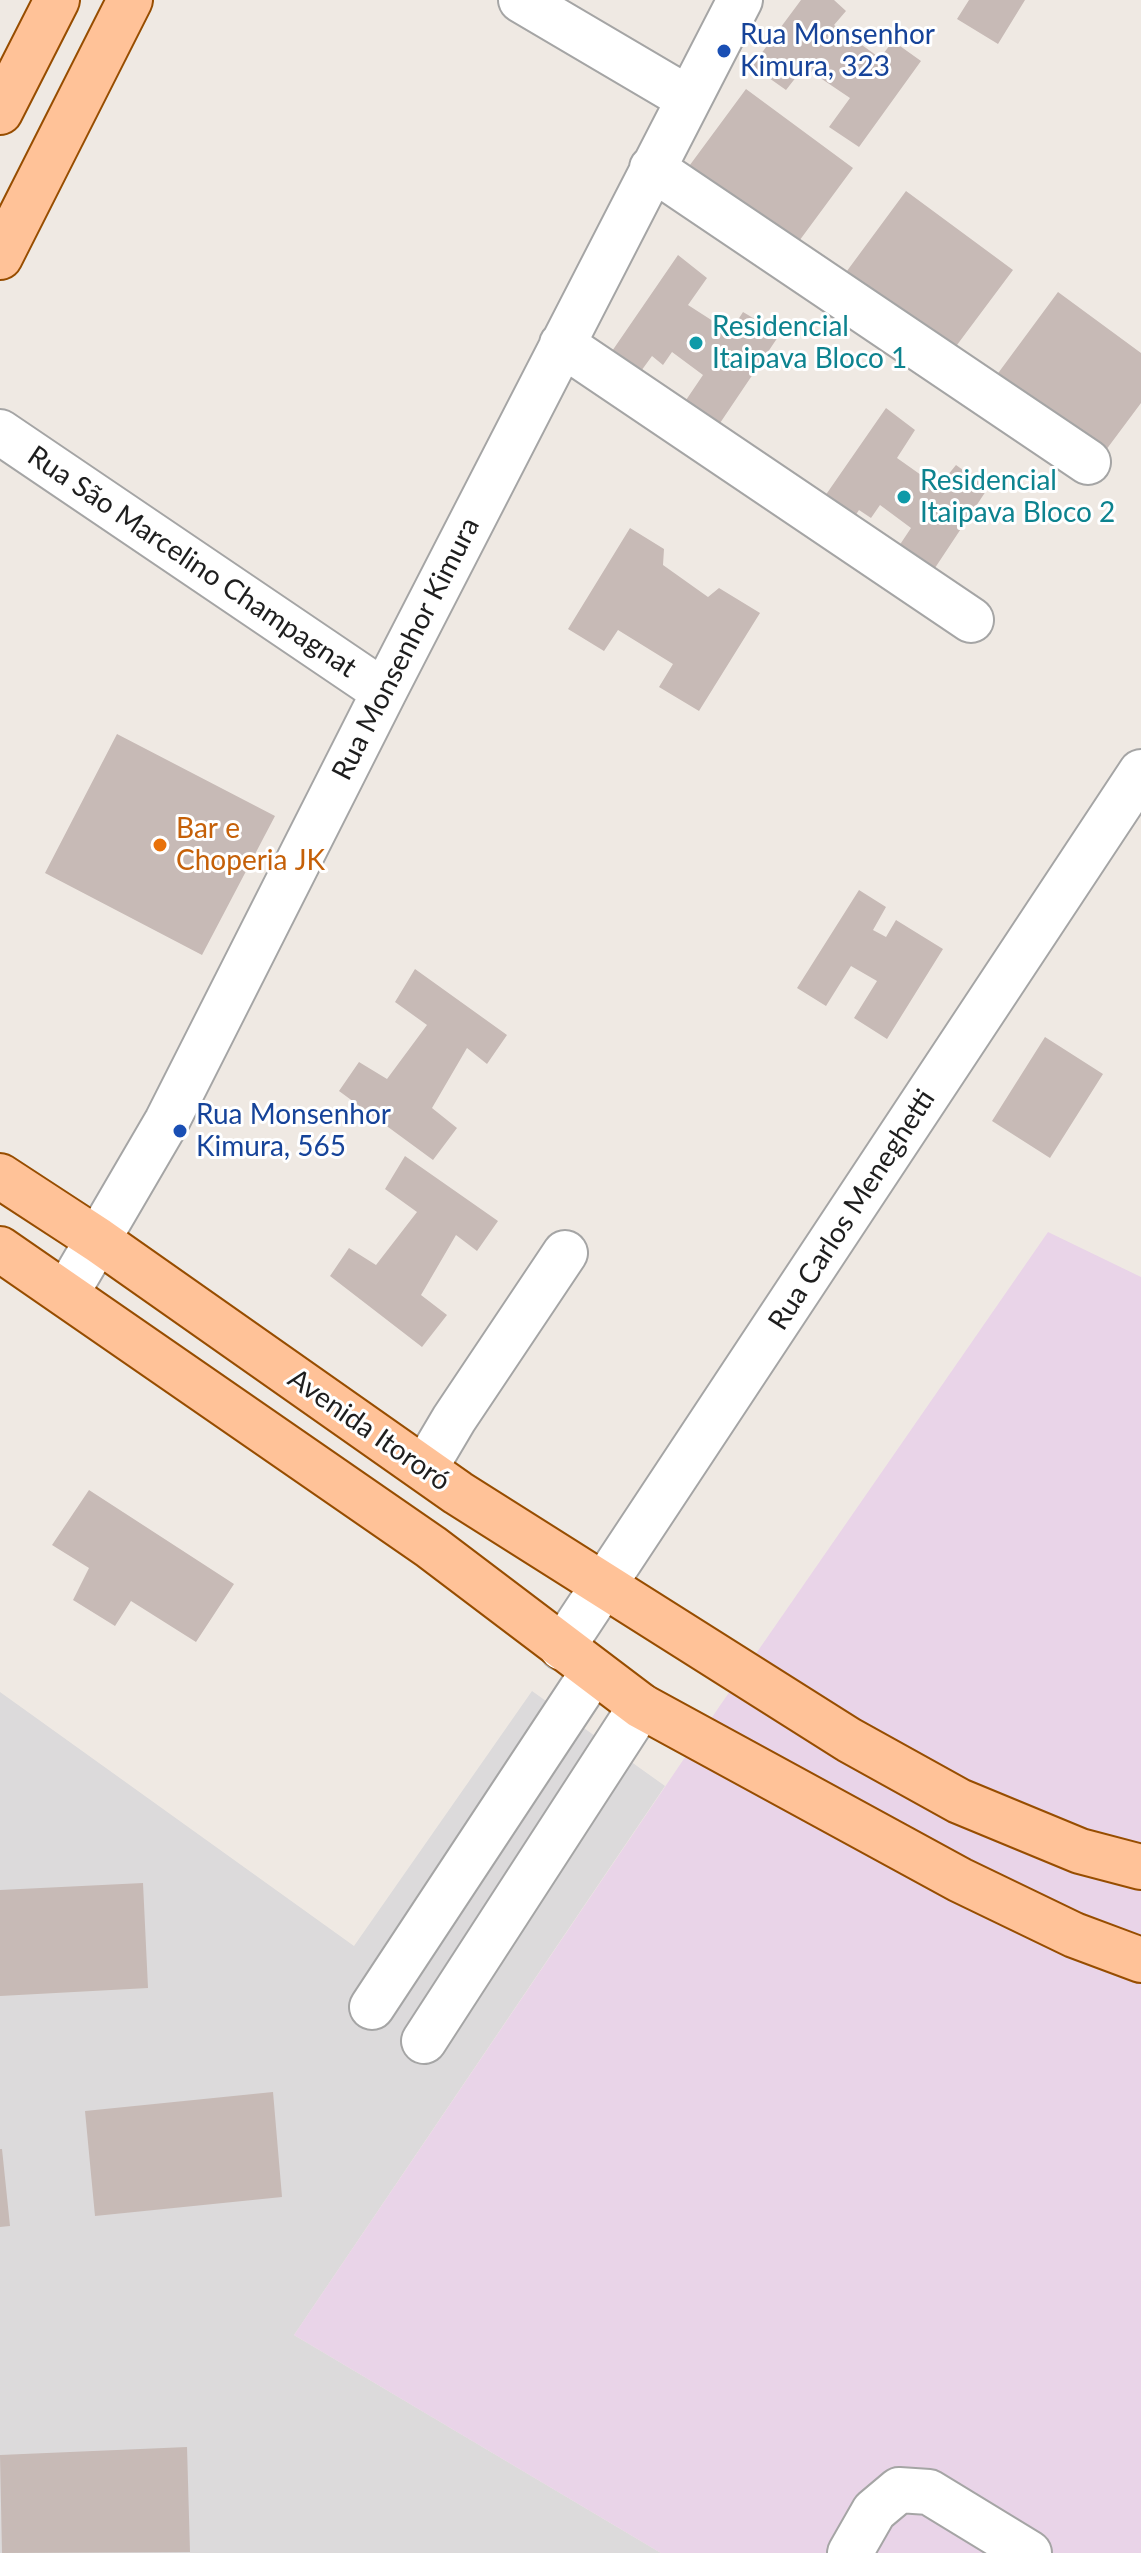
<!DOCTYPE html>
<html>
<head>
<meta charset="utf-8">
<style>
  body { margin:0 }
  canvas { display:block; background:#efe9e3 }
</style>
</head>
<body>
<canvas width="1141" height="2553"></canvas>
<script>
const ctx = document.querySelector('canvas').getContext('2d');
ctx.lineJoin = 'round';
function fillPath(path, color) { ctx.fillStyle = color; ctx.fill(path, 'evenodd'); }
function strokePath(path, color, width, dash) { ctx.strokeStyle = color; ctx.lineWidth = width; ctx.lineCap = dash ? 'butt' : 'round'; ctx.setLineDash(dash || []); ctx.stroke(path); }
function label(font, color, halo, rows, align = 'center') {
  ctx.font = font + ' Lato,sans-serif'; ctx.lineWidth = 6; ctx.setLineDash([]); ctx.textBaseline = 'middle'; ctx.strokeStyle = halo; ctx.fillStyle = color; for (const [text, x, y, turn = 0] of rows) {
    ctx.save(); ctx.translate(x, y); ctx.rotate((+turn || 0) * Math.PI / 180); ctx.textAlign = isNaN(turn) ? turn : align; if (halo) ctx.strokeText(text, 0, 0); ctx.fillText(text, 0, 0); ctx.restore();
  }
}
fillPath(new Path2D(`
  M532,1691L665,1786L294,2335L661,2553H0V1692L354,1946Z`), '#dcdadb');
fillPath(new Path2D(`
  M1048,1232L1141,1277V2553H661L294,2335L719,1707Z`), '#e9d4e8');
fillPath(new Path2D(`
  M801,0H834L846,11L834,25L880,58L893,41L921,61L859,147L829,127L850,98L804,67L786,90L752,66Z
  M969,0H1025L998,44L957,19Z
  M746,89L853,168L791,252L684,173Z
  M906,191L1013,270L951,353L844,275Z
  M678,255L707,278L688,305L730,332L743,312L780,334L716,429L682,406L703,375L672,352L663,365L652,356L636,378L608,357Z
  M1058,292L1141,353V403L1103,454L996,376Z
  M886,408L915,430L897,458L938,487L956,465L988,488L925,583L891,558L911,528L880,505L871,518L859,510L847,528L816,509Z
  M630,528L664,549L663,565L708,597L719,588L760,613L699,711L659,687L673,664L618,630L604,651L568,629Z
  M117,734L275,816L202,955L45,873Z
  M859,890L886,907L873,930L886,937L896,920L943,949L887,1039L854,1018L877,981L851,966L826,1006L797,988Z
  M415,969L507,1035L487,1064L467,1048L432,1108L457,1128L433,1160L339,1091L359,1062L387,1079L427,1025L395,1002Z
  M1045,1037L1103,1074L1050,1158L992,1121Z
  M405,1156L498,1221L477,1251L456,1235L421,1295L447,1315L422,1347L330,1276L349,1248L376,1265L417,1212L385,1189Z
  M89,1490L234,1584L196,1642L131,1601L115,1626L73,1600L89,1568L52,1545Z
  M143,1883L148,1988L0,1996V1890Z
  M273,2092L282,2197L95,2216L85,2111Z
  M0,2149H2L10,2226L0,2227Z
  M187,2447L190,2552L2,2553L0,2455Z`), '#c7bab6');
const minor = new Path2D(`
  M521,0L689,99
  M652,168L1088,462
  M562,344L971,620
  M0,432L384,692
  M66,1294L167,1121L384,692L740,0
  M425,1468L454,1419L565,1253
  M562,1648L1141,772
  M372,2007L593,1672
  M424,2041L641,1706
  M850,2553L874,2511L899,2490L929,2492L1029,2553`);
const major = new Path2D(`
  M0,112L57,0
  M0,257L130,0
  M0,1176L98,1240L458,1493L849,1740L959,1801L1080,1851L1141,1867
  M0,1249L431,1547L641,1706L960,1880L1074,1935L1141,1960`);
strokePath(minor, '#a5a5a5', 48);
strokePath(major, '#974d00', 48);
strokePath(minor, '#fff', 44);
strokePath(major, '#ffc298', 44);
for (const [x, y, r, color] of [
  [724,51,8,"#1a4fb4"],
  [696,343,8,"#0f9aa8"],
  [904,497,8,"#0f9aa8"],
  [160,845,8,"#e8710a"],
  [180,1131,8,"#1a4fb4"]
]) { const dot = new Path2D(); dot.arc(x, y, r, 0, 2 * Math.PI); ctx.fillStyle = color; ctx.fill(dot); strokePath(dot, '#fff', 3); }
label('28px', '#164399', '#fff', [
  ["Rua Monsenhor",740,35],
  ["Kimura, 323",740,67],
  ["Rua Monsenhor",196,1115],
  ["Kimura, 565",196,1147]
], 'left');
label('28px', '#0d838f', '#fff', [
  ["Residencial",712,327],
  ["Itaipava Bloco 1",712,359],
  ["Residencial",920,481],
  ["Itaipava Bloco 2",920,513]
], 'left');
label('28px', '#1e1e1e', '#fff', [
  ["Rua São Marcelino Champagnat",192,562,34],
  ["Rua Monsenhor Kimura",406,649,-63],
  ["Rua Carlos Meneghetti",852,1210,-57],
  ["Avenida Itororó",369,1430,35]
]);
label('28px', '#c56008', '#fff', [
  ["Bar e",176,829],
  ["Choperia JK",176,861]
], 'left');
</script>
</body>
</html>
